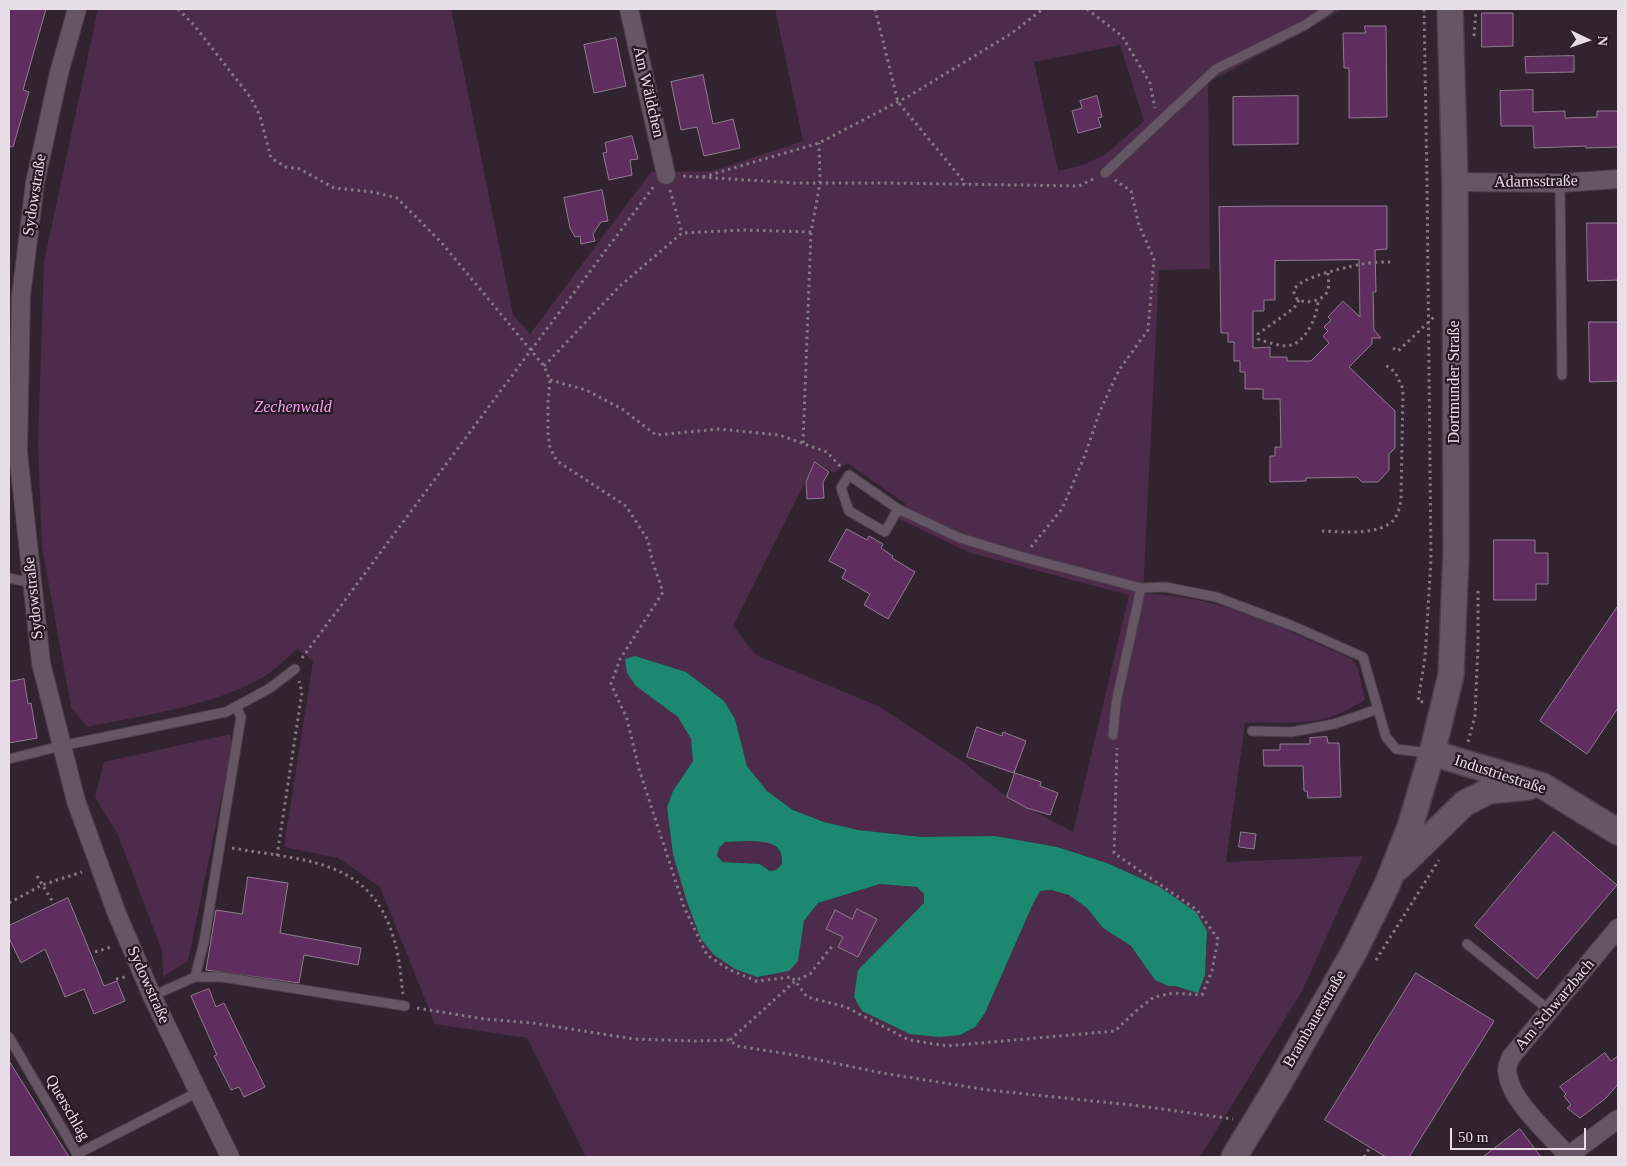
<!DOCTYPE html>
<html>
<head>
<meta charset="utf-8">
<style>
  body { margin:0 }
  #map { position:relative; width:1627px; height:1166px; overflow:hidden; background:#322331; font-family:"Times New Roman",serif }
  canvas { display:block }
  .frame { position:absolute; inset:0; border:10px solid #e8dee7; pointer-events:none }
  .north { position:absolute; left:1562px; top:15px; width:50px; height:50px; -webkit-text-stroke:4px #281927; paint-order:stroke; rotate:93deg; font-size:14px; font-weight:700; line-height:20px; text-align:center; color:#e8dee7 }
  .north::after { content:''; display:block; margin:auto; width:18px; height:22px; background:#e8dee7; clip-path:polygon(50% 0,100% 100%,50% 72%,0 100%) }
  .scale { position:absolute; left:1450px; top:1128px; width:136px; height:22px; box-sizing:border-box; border:2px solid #e8dee7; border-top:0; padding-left:6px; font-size:15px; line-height:18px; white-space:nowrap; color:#e8dee7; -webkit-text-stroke:4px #281927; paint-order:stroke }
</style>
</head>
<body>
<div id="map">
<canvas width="1627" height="1166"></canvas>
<div class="frame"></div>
<div class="north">N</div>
<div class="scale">50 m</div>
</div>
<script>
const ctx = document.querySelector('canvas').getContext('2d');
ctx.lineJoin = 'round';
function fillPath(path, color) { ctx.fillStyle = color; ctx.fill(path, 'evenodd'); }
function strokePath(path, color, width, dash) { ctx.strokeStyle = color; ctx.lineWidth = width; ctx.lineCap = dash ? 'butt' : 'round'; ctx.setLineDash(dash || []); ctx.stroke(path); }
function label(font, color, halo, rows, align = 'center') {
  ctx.font = font + ' "Times New Roman",serif'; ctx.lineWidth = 4.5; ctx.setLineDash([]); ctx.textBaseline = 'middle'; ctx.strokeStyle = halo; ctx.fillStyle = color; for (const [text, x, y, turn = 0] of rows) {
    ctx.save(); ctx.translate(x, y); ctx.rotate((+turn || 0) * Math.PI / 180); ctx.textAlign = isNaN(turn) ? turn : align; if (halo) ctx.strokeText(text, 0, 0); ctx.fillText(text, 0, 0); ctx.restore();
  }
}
fillPath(new Path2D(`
  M98,9H451L513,315L530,334L651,172L712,171L803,141L775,9H1342L1302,33L1208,82L1210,269L1159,270L1143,594C1216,593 1287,631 1352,659L1358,668L1365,700C1351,708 1336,717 1319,720C1295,725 1269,721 1245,723L1226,862L1363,856L1302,991L1200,1157H586L527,1038L435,1024L380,887L338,858L284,847L313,661L297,649C288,656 280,665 271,672C223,705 144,715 87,727L71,707L42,547L38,443L44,262ZM1120,45L1144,121L1106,154L1083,165L1058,171L1034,62ZM815,462L834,473L847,463L906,504L897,518L971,553L1129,595L1073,832L1003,794L962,761L878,706L756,655L733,626ZM678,717L735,719L747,766L767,791L793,810L824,822L858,830L922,837L1057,847L1107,863L1158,886L1207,931L1205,975L1198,992L1175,986H1168L1155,980L1131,946L1103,928L1087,908L1069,895L1051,890L1040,891L1032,906L985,1013L975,1027L858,970L925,903L924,894L917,887L880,884L818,903L804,921L798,961L667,807L673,791L693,761L691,739Z
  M230,734L232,746L188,961L163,977L162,951L118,835L95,797L104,762Z
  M750,841L770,842L779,850L782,859V864L776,870L770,871L760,864L723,862L717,856L719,848L725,842Z`), '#4c2c4a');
fillPath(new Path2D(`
  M635,656L686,672L724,701L735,719L747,766L767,791L793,810L824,822L858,830L922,837L995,836L1057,847L1107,863L1158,886L1196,912L1207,931L1205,975L1198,993L1175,986H1168L1155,980L1131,946L1103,928L1087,908L1069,895L1051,890L1040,891L1032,906L985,1013L975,1027L960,1035L939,1037L910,1034L862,1011L854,997L858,970L924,903V894L917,887L880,884L818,903L804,921L798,961L789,971L757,977L735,969L714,955L701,939L687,902L673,854L667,807L673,791L693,761L691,739L678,717L636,686L627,673L625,659ZM750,841C767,842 783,842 782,864L776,870L770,871L760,864L723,862L717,856L719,848L725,842Z`), '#1c8870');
const building = new Path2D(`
  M9,9H46L23,90L29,92L13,147L9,146Z
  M1482,13H1513V46L1482,47Z
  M1365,26H1386L1387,117L1349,118V68H1344L1343,33H1365Z
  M616,38L626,86L594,93L584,45Z
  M1574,56V72L1526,73L1525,57Z
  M703,75L713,124L733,119L740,148L704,156L697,127L681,130L671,82Z
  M1533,90V112L1565,111V118L1597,117V111H1618V147L1586,148V146L1534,148L1533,126H1501L1500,91Z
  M1097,96L1102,117L1098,118L1101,127L1078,133L1072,111L1082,108L1080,101Z
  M1298,96V144L1233,145V97Z
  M632,136L638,159L630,160L632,175L609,180L603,153L607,152L605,143Z
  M602,190L608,221L601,222L593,234L595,241L581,244L580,236L575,237L570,228L564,198Z
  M1276,206H1387V249L1375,250L1376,292H1373L1374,330L1381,338H1372V344L1349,367L1395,411V448L1389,454V470L1378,482H1362L1357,477L1306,478V481L1270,482V456H1275V447H1281L1280,399H1263V389H1245V372H1240V361H1234V342H1228V333H1221L1219,207ZM1359,260L1360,317L1343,301L1328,317L1331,320L1324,327L1328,331L1323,336L1329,343L1311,361H1287V357H1270V347L1253,348V311H1264V300H1275V261Z
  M1587,223H1618V280L1588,281Z
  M1589,322H1618V381L1590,382Z
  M815,462L829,472L823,482L824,498L807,499L806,482Z
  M847,529L867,540L869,536L883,544L881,548L893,556L892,558L915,572L888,619L864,605L870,594L842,578L846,570L829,561Z
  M1494,540H1535V553H1548V584H1536V600H1494Z
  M1618,606V708L1587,754L1540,721Z
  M24,679L28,704L31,703L37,738L9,743V682Z
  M977,727L1002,736L1003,732L1026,741L1014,773L967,757Z
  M1327,737L1328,743H1339L1341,797L1308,798L1307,791H1304L1303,766H1264L1263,750H1280V744H1310V738Z
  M1015,773L1041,782L1040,786L1058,793L1050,815L1027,808L1007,797Z
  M1241,832L1256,834L1254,849L1239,847Z
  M1554,832L1617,885L1537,979L1475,926Z
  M248,877L288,883L280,933L361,948L358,965L304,955L299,983L206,970L216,910L242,914Z
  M68,898L104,986L117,981L125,1001L94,1014L84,989L65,997L45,949L21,963L9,938V926Z
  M857,909L877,919L858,957L838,947L843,937L826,929L835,910L852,919Z
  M1416,973L1494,1021L1409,1157H1386L1325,1120Z
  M209,989L216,1007L224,1003L265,1087L244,1097L239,1087L231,1090L214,1056L217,1055L191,996Z
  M1605,1053L1611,1061L1618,1056V1084L1606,1098L1580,1118L1567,1108L1571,1105L1564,1096L1566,1094L1560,1087Z
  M9,1061L69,1157H9Z
  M1520,1129L1541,1157H1483Z`);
fillPath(building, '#602e5e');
strokePath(building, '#8e7c8d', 1);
const lane = new Path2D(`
  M1105,173L1216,69L1305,25L1329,9
  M1560,183L1562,375
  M898,509L849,475L841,488L849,511L885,532L898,509L960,538L1023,557L1141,588L1165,587L1216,597L1293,626L1363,657L1386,737L1396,749L1429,753
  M9,578L32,583
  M1252,731L1291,732L1334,724L1378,709
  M1113,735L1116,703L1141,588
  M9,759L61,746L226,712L270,688L295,669
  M1467,944L1549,1010
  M195,977L204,942L241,717L236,707
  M152,996L195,977H222L405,1006
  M9,1037L77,1154L198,1092`);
const street = new Path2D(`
  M77,9L59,73L35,183L21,296L18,452L41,663L76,801L117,914L152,996L230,1157
  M629,9L666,175
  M1455,182L1560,183L1618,179
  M1568,1156L1618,1119
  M1569,1157C1551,1136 1512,1102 1508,1076C1506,1069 1508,1064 1511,1057L1618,928`);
const secondary = new Path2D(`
  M1432,753L1543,786L1618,832
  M1398,868L1465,803L1489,791L1528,787
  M1234,1157L1279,1083L1354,952L1387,885L1410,827L1432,753L1451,675L1456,554L1455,182L1450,9`);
strokePath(lane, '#4b3e4a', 11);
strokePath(street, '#4b3e4a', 20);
strokePath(secondary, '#4b3e4a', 28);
strokePath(new Path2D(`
  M178,9L194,25L251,98L260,116L271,158L286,167L300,169L334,188L373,192L397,198L441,242L544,366L550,380L548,402V434L550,448L557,461L626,506L648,540L652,560L663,592L620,659L611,684L627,719L639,769L684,907L707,955L730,970L756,981L792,977L807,997L846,1007L909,1040L947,1046L1115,1031L1136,1011L1154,997L1173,993L1202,995L1212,971L1218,939L1197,910L1114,853L1117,748
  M875,9L898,102L966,184
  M1087,9L1122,36L1150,83L1155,108
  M1424,9L1427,181L1431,559L1425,658L1418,701L1424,702
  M1474,36L1476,9
  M683,176L795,183H889L1079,186L1095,178
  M703,177L819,143L909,96L1012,33L1043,9
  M670,190L682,233
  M1328,273C1328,279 1330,286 1327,292C1322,303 1293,307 1294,291C1295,277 1356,265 1368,263C1376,262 1384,262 1391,262
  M1299,300L1294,308L1258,334V339L1260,340C1269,342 1282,348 1291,345C1307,341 1318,314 1318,300
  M1393,348L1398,351L1435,316
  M544,366L620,286L682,233L744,230L811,232L820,183L819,143
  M550,380L586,390L622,409L656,435L719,429L779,435L827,452L840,466
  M803,443L811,232
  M1322,531C1341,532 1383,536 1395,518C1399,512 1400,505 1401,499L1403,389L1395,372L1384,364
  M1031,547L1062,509L1085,455L1100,411L1119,370L1148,330L1154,259L1139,225L1131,191L1115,180
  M302,658L531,350L654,186
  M1468,742L1475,716L1478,644V587
  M232,848C313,862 379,859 398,956C401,969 401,982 403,994
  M277,856L302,692L299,681
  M37,876L54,904
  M9,903L42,885L82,872
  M95,952L111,947
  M1376,960L1439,860
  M116,979L125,977
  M417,1008L484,1019L533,1023L634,1039L695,1041L730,1040L737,1046L795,1055L882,1073L988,1090L1141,1106L1233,1119
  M730,1040L795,981L810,974L833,945
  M1364,1157L1369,1149`), '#847883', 3, [2.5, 4]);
strokePath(lane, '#665564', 9);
strokePath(street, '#665564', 18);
strokePath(secondary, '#665564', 25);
label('16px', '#e8dee7', '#281927', [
  ["Am Wäldchen",648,92,77],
  ["Adamsstraße",1536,182,-1],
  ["Sydowstraße",35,195,-81],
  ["Dortmunder Straße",1455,382,-90],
  ["Sydowstraße",34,598,-96],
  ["Industriestraße",1500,775,18],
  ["Sydowstraße",148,985,66],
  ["Am Schwarzbach",1555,1005,-50],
  ["Brambauerstraße",1315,1019,-60],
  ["Querschlag",67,1108,60]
]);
label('italic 16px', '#f3a5ed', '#281927', [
  ["Zechenwald",293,408]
]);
</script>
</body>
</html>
